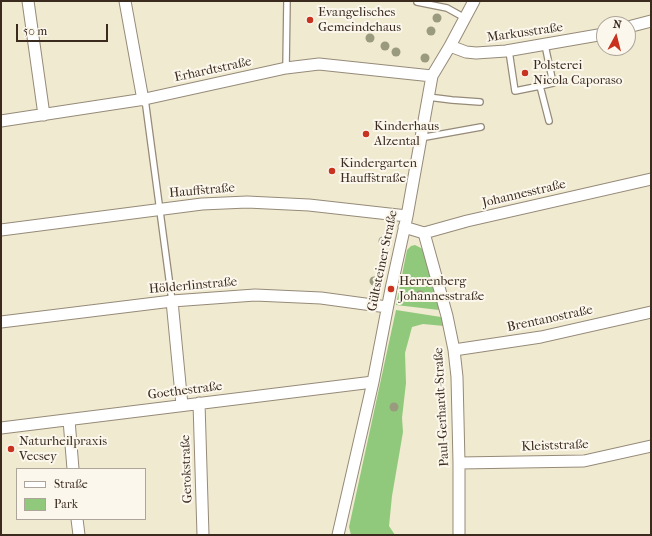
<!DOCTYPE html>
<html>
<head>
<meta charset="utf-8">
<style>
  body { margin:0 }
  #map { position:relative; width:652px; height:536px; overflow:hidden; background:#f0ead1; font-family:"IM FELL French Canon",serif }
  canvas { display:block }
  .frame { position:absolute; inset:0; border:2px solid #3b2a1e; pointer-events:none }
  .legend { position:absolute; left:16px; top:468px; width:130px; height:52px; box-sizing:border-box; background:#fbf7ec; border:1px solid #aea59a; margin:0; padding:5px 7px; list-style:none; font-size:12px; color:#3b2a1e }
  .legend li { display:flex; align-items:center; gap:8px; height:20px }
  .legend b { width:20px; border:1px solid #aea59a }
  .north { position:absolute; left:596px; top:16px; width:40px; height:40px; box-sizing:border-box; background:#fbf7ec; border:1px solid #aea59a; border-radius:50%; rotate:7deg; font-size:11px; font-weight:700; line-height:16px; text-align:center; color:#3b2a1e }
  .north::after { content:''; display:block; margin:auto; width:14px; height:18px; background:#c8321e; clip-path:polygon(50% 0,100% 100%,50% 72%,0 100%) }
  .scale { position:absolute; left:16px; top:24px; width:92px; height:18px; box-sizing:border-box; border:2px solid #3b2a1e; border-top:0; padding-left:5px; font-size:12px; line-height:14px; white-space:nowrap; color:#3b2a1e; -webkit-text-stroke:3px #fbf7ec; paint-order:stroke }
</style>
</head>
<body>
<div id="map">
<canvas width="652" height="536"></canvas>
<div class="frame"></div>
<ul class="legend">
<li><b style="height:5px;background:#fff"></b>Straße</li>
<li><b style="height:11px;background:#90c97c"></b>Park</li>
</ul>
<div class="north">N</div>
<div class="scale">50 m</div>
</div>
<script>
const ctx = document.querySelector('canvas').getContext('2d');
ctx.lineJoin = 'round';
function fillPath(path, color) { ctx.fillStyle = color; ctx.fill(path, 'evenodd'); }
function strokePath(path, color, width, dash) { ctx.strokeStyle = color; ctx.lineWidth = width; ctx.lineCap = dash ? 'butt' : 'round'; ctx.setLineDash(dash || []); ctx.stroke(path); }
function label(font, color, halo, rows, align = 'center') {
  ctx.font = font + ' "IM FELL French Canon",serif'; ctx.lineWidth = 4; ctx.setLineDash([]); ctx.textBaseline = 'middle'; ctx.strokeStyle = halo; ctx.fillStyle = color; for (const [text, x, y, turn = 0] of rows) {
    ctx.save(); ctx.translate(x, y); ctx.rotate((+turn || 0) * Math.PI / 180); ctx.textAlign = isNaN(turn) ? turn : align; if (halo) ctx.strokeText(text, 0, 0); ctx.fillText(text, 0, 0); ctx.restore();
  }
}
fillPath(new Path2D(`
  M415,245L421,248L425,252L439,310L396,305L407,250L411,246Z
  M396,310L441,317L444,326L423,324L412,327L405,353L406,383L402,418L403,432L392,496L389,526L395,535H351L349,527Z`), '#90c97c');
const lane = new Path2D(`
  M417,2L447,8L465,18
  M545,45L553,83L540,86L549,121
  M509,51L515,91L540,86
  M286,68L287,1
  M428,97L452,100L480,102
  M145,99L172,301
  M420,138L481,127`);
const street = new Path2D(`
  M28,1L44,115
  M125,1L143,100
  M628,27L651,21
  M450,46L466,52L476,53L506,51L604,34
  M1,121L145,99L286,68L319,64L432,76
  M404,227L424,233L467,221L651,179
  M1,230L202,204L247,202L309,205L407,216
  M424,233L447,316L454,350L457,377L459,463V535
  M172,301L182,405
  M1,322L172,301L255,295L321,298L387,307
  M454,350L541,337L651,312
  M199,403L203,535
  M69,420L73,469
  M1,428L373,382
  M459,463L584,461L651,446
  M77,519L79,535
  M338,535L373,382L391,289L407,216L432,76L450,46L474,1`);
strokePath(lane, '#968a78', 8);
strokePath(street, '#968a78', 13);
strokePath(lane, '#fff', 5.5);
strokePath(street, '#fff', 11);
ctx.fillStyle = '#9a9b7e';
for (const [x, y] of [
  [437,18],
  [431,31],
  [370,38],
  [385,46],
  [396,52],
  [425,58],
  [383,241],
  [374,281],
  [420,295],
  [394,407]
]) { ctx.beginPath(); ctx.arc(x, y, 4.5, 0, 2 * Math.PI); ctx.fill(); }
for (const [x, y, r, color] of [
  [310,20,4,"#c8321e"],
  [525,73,4,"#c8321e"],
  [366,134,4,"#c8321e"],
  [332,171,4,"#c8321e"],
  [391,289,4,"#c8321e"],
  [11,449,4,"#c8321e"]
]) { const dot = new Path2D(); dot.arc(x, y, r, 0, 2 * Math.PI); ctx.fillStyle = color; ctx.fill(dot); strokePath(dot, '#fbf7ec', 1.5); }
label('13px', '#3b2a1e', '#fbf7ec', [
  ["Evangelisches",318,13],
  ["Gemeindehaus",318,28],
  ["Polsterei",533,66],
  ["Nicola Caporaso",533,81],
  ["Kinderhaus",374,127],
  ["Alzental",374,142],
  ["Kindergarten",340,164],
  ["Hauffstraße",340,179],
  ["Herrenberg",399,282],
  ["Johannesstraße",399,297],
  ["Naturheilpraxis",19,442],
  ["Vecsey",19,457]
], 'left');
label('13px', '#3b2a1e', '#fbf7ec', [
  ["Markusstraße",525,33,-8],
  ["Erhardtstraße",213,70,-12],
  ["Hauffstraße",202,191,-5],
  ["Johannesstraße",524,194,-13],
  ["Gültsteiner Straße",383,261,-78],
  ["Hölderlinstraße",193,286,-5],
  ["Brentanostraße",550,319,-12],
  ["Goethestraße",185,391,-7],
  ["Paul-Gerhardt-Straße",442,407,-93],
  ["Kleiststraße",555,446,-2],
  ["Gerokstraße",187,469,-92]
]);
</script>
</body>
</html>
